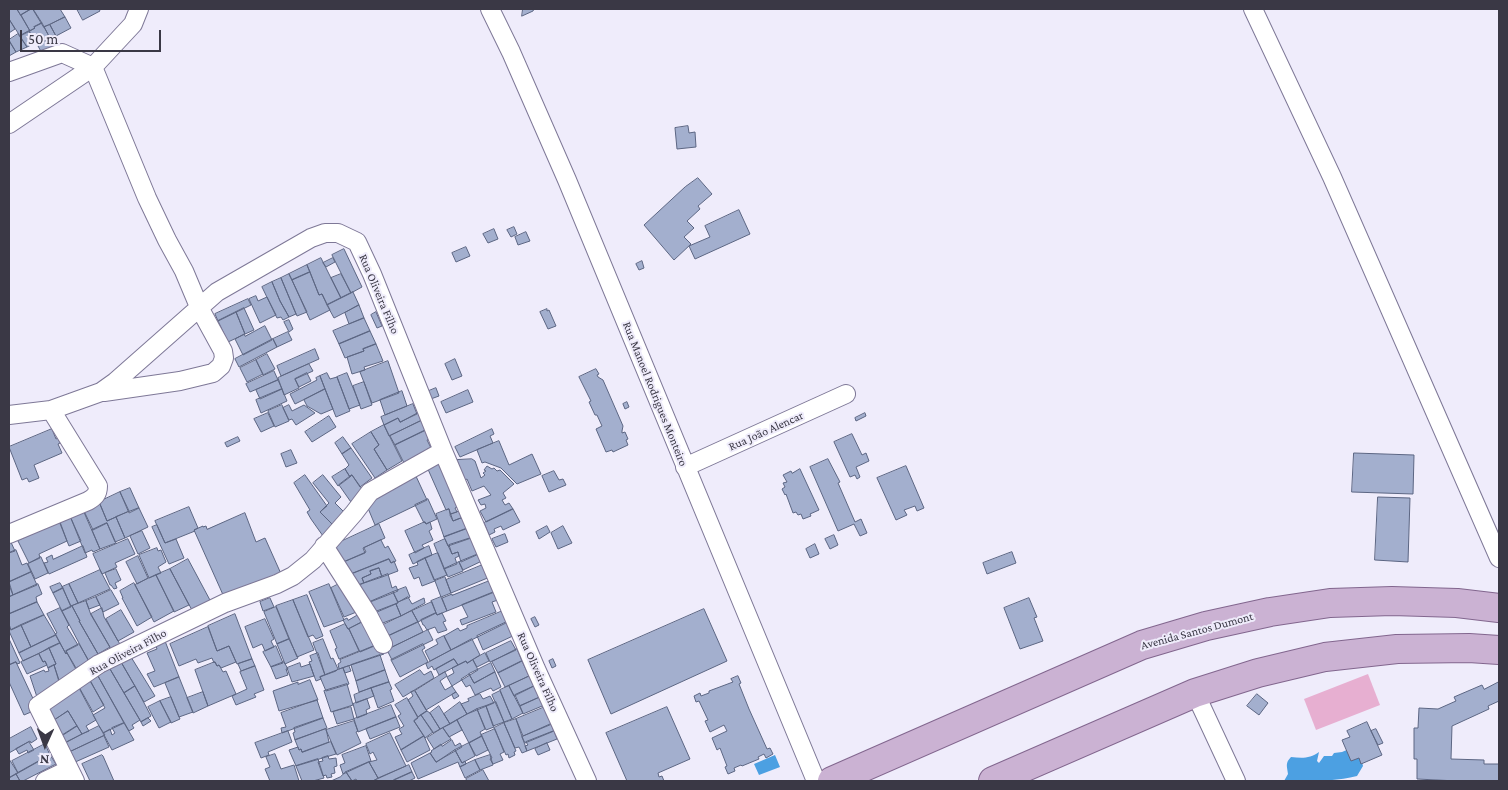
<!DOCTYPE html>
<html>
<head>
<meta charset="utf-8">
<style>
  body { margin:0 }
  #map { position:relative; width:1508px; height:790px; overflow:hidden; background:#efecfb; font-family:"Crimson Pro",serif }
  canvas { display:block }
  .frame { position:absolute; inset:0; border:10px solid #3a3845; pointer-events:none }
  .north { position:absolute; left:20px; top:720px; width:50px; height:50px; -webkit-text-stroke:4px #efecfb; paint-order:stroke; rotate:182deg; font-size:14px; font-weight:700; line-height:20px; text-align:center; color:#3a3845 }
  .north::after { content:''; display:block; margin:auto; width:18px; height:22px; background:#3a3845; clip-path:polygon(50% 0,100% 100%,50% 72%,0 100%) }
  .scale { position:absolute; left:20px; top:30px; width:141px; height:22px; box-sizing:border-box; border:2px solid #3a3845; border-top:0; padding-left:6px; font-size:15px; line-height:18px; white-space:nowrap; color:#3a3845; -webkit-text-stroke:4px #efecfb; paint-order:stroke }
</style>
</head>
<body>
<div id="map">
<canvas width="1508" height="790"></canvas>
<div class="frame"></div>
<div class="north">N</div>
<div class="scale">50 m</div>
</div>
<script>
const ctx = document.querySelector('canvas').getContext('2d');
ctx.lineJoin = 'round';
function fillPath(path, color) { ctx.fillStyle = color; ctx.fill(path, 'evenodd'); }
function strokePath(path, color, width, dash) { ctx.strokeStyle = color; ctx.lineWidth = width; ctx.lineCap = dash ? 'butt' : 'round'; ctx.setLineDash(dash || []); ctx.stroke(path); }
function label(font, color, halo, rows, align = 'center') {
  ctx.font = font + ' "Crimson Pro",serif'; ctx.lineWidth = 4; ctx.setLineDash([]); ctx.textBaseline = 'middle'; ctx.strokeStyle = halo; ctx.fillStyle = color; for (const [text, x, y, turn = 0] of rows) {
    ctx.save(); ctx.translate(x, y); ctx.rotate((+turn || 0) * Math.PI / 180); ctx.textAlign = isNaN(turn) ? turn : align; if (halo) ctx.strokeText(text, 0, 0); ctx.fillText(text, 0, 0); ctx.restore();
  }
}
fillPath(new Path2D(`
  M1368,674L1380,705L1316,730L1304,699Z`), '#e7afd1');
fillPath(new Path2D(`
  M1349,749L1361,758L1363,766L1357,776C1333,782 1309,781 1284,781L1288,774C1287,766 1285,763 1291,757C1301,758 1310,759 1319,752L1317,761L1319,763L1324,756H1332L1334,753L1342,752Z
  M775,755L780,767L759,775L754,764Z`), '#4ca0e2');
const building = new Path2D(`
  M9,9H17L30,31L20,36L9,19Z
  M17,9H31L21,15Z
  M31,9H33L42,23L34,27L35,28L30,31L21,15Z
  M33,9H60L65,17L44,27Z
  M77,9H99L100,11L83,20Z
  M523,9H534L533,11L522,16Z
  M65,17L71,28L56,36L50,25Z
  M9,19L15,29L9,33Z
  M42,23L50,38L37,44L29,31L35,28L34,27Z
  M50,25L57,38L55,39L60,49L44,57L38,46L50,38L44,27Z
  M29,31L35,43L27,47L20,36Z
  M18,34L27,47L16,52L9,40Z
  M9,41L16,52L9,56Z
  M688,126L689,133L695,132L696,147L677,149L675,128Z
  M698,178L712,194L698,206L700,209L687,221L694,228L684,237L691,244L674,260L644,225L685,187Z
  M739,210L750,234L695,259L689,246L710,237L705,226Z
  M514,227L517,234L511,237L507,230Z
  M494,229L498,239L488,243L483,234Z
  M526,232L530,241L518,245L515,237Z
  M466,247L470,256L456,262L452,253Z
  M344,249L362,287L351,293L332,255Z
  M321,258L341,298L327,305L322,294L319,295L307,265Z
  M333,258L335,262L326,267L323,263Z
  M642,261L644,268L639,270L636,264Z
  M307,265L310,272L292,280L289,274Z
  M310,272L319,295L322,294L330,310L310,320L292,280Z
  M289,274L307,312L297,316L281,278Z
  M341,274L351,293L341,298L331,278Z
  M281,278L296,314L289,317L280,301L272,282Z
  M272,282L280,301L289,317L283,320L281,317L277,318L262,287Z
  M353,292L359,305L334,318L327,305Z
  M256,296L258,301L267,297L276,315L260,323L249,299Z
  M248,299L251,305L218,321L215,314Z
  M359,305L364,318L349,324L345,313Z
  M244,308L254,330L245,334L236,312Z
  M547,309V311L549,310L556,326L548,329L540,312Z
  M236,312L245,334L228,342L218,321Z
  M376,312L382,326L377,328L371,315Z
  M364,318L370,331L339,344L333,331Z
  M289,320L293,329L289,332L284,322Z
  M265,326L272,340L243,355L235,339L244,334L245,336Z
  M370,331L376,344L363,349L364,351L345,358L339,344Z
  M288,332L292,340L277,347L273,339Z
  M273,339L277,347L239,367L235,359Z
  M376,344L383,361L364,367L365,370L352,374L347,357L364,351L363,349Z
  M315,349L319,359L281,376L277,366Z
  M267,354L275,369L263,375L256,360Z
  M455,359L462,376L452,380L445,364Z
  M256,360L263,374L247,382L240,368Z
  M388,361L399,393L372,403L360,372Z
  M309,364L313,371L295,379L299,388L284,395L278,378Z
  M596,369L599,374L597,375L598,377L603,380L623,426L622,431V433L625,432L628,439L626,440L628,445L613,452L612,450L606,452L596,429L602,426L597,415H595L589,402L591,401L579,377Z
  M274,371L278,380L250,392L246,384Z
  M307,373L311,381L299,387L295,379Z
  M327,373L330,379L337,377L350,411L336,417L320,376Z
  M347,373L360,405L349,409L337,377Z
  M320,376L325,389L295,404L290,394L317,380L316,378Z
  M278,380L282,389L260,399L256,390Z
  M364,382L372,405L361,409L353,386Z
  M436,388L439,396L428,400L424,393Z
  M282,389L287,401L261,413L256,400Z
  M325,389L333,409L321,414L307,406L304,400Z
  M468,390L473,402L446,413L441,402Z
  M402,391L407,406L385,415L380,400Z
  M627,402L629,407L625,409L623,404Z
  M413,404L417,414L400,422L398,418L384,425L381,417Z
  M282,405L289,421L275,427L268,411Z
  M289,405L292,411L304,405L315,413L296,425L292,419L289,420L283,408Z
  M268,413L274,426L261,432L254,419Z
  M418,413L422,420L389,436L384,425L398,418L400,422Z
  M865,413L866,416L856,421L855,418Z
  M329,416L336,427L312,442L305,432Z
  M421,421L426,430L395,445L390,436Z
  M384,425L402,461L387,470L374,449L379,445L371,432Z
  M52,429L56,439L58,438L60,443L58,444L62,453L34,465L39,478L29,482L27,478L22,480L9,447Z
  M492,429L494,434L490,436L493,443L460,457L455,447Z
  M426,430L430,438L427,440L431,448L427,449L429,453L406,467L395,445Z
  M371,432L379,445L374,449L387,470L375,478L352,444Z
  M852,434L862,455L866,453L869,461L856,467L860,477L857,479L855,475L850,477L834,442Z
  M238,437L240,441L227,447L225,443Z
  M343,437L351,448L342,454L335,443Z
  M499,441L509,465L532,454L541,474L517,484L501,468L485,462L482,463L477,450Z
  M351,448L372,478L360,487L352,475L350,477L345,469L349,465L342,454Z
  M291,450L297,463L286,467L281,454Z
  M1354,453L1414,455L1413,494L1352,492Z
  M472,459L475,461L481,478L485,475L483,473L486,471L484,470L487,466L492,469L494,468L497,471L500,470L514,484L503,493L506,498L502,500L505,505L509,503L513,509L486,522L480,511L486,508L485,504L481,505L478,500L491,495L484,486L472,491L467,479L463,481L457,460Z
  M828,459L840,482L838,483L855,522L861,519L867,533L860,536L854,524L838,531L810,467Z
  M439,461L460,506L455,508L457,512L450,514L449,509L446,510L427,467Z
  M906,466L924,508L917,511L915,506L904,510L907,515L896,520L877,478Z
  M345,469L350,477L338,486L332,477Z
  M800,469L819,510L810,514L811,516L803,519L801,514L798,515L796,512L793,513L786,494L785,495L782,489L785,487L783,483L787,482L783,475L791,471L792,473Z
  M554,471L559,480L563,479L566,485L549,492L542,476Z
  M415,474L427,500L375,525L365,501Z
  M305,475L327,506L320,512L334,526L323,536L311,519L307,512L310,510L294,483Z
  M323,475L341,497L335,503L347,515L334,526L320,512L329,503L313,483Z
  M352,475L367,496L353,505L339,485Z
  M130,488L139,508L129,513L120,492Z
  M120,492L129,511L107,521L99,502Z
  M1378,497L1410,498L1408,562L1375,560Z
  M428,499L437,519L426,524L425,522L424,523L415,505Z
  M100,504L107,521L116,517L125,538L115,542L107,523L93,530L84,511Z
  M189,507L198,528L194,530L195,531L165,543L155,521Z
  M139,508L148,527L125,538L116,517Z
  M449,509L453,521L466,516L471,527L444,537L436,514Z
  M465,509L468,515L453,521L450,515Z
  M513,509L520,522L503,530L501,526L494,529L495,532L489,535L484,523Z
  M83,510L100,549L93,552L92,550L85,553L70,516Z
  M245,513L256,542L265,538L282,576L224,597L194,530L203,526V527L206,526L207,529Z
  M70,516L81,541L69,546L59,521Z
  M60,522L67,541L39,554L40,558L29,563L18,541Z
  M425,522L426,524L430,522L432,529L429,531L433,540L422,545L424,548L415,553L405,531Z
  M107,523L116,543L100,549L92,530Z
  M379,524L385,538L363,548L365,553L341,563L334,545Z
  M157,525L165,543L176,539L184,558L169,564L152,527Z
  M547,526L550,532L539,539L536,532Z
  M563,526L572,543L558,549L551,533Z
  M471,527L474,537L448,546L444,537Z
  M142,531L150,548L138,554L130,536Z
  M505,534L508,542L496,547L492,539Z
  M834,535L838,545L830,549L825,539Z
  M474,537L481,553L461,562L458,552L452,554L449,545Z
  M9,538L15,551L9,553Z
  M128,539L135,554L115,563L117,567L102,574L93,554Z
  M445,539L452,554L458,552L459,556L455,558L457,564L444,569L434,544Z
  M381,540L385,548L388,546L396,561L391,563L389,559L346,576L341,563L366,552L364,548Z
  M815,544L819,554L810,558L806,549Z
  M83,546L87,557L49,574L44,563L48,562L46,558L52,555L53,559Z
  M429,546L432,555L413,564L409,555Z
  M157,548L158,551L161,550L166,562L158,567L161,573L149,578L139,555Z
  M16,550L22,565L27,563L31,572L9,582V553Z
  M1012,552L1016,563L987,574L983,563Z
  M438,553L447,575L434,580L425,558Z
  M481,553L484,560L463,570L459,562Z
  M138,556L148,578L137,584L126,562Z
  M41,557L48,573L35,579L28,564Z
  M425,558L435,581L422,586L419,577L414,579L409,568L418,565L417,562Z
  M188,559L211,602L193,612L170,569Z
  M389,559L391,563L394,561L398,571L382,577L379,568L370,571L371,574L362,578L364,583L354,587L349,575Z
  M459,562L463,571L448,577L444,569Z
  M485,564L490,577L451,593L446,580Z
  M379,568L382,577L364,583L362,578L371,574L370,571Z
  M116,569L121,580L115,583L117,588L114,589L111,585H110L105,573Z
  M170,569L189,605L174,612L156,575Z
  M100,570L110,589L78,603L69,584Z
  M31,572L37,585L13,595L9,582Z
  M388,574L392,588L396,586L398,591L365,604L359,585Z
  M156,575L174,611L154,622L135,585Z
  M445,577L451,593L441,597L435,581Z
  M492,580L497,591L447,611L442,598L452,594V595Z
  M345,581L359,611L344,617L331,588Z
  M60,583L63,588L53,593L50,587Z
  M134,583L152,617L137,626L122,598H123L120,591Z
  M38,584L42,594L36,597L37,602L9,614V597Z
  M69,584L78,603L71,606L62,587Z
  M329,584L344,620L324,627L309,592Z
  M9,585L13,595L9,597Z
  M406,587L410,597L398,602L393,592Z
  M63,588L71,607L62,611L53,593Z
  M111,590L119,604L103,612L96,597Z
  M393,592L398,603L370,615L365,604Z
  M494,592L498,600L492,602L496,612L462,625L460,620L468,617L462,605Z
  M307,595L323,636L316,639L313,635L308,637L293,600Z
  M96,597L100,605L89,609L86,601Z
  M408,597L412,604L424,598L425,603L401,616L396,604Z
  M441,597L447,611L437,615L431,601Z
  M270,598L274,607L263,611L260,602Z
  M1029,598L1037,617L1034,618L1043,641L1020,649L1004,608Z
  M293,600L314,650L297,657L276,606Z
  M86,601L91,615L110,647L98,654L79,621H80L72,606Z
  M37,602L44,615L11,630L9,624V614Z
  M432,602L436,613L418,622L412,611Z
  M396,604L401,616L375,626L370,614Z
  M72,606L80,621H79L98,654L88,660L62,611Z
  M276,607L289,639L277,644L264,612Z
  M60,608L69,625L67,627L78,645L66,651L67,653L66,654L55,634L57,633L47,614Z
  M102,608L104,617L121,646L112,651L91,614Z
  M704,609L727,661L611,714L588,660Z
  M121,610L134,632L118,641L106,619Z
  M505,610L510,621L451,650L444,636L458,628L460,631L467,628V626Z
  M365,611L368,619L348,629L343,620L347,618L348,620Z
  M412,611L418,622L388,636L383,625Z
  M436,613L437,615L442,613L446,621L443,622L447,630L438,633L435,627L427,630L424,625H423L421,620Z
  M235,614L252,659L237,664L229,646L217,651L208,626Z
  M44,615L56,635L31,647L21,625Z
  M535,617L539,625L535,627L531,619Z
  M265,619L274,639L271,641L274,647L265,651L262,644L253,648L245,627Z
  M368,619L379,644L360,652L349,629Z
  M511,620L517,634L483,650L477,636Z
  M418,622L423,632L388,649L384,638Z
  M345,624L348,629H349L359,651L339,659L335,649L337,648L330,631Z
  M21,625L31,647L19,653L9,631Z
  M208,627L217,651L229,646L236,662L221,668L219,665L217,666L215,662L214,663L212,658L198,663L196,659L179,666L170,644Z
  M428,630L433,640L392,660L387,650Z
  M56,635L60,643L23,661L19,653Z
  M444,636L451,650L430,661L425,651L438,644L436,640Z
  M289,639L298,658L285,664L277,644Z
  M323,639L331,659L333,658L338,669L336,671L325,675L313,643Z
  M472,639L480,655L467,663L466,661L458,665L454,659L434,670L432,666L428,669L426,664Z
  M10,641L20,663L17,664L16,662L9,665V642Z
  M165,641L179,677L154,687L147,674L155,671L147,653L157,649L156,646Z
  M511,641L516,650L490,662L486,653Z
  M60,643L66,654L67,653L79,675L60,685L54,665L56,664L49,648Z
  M79,644L89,661L76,668L66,651Z
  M379,644L384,654L339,669L338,664L341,662L340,660Z
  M423,644L425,648L422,650L428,662L400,677L391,660Z
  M276,646L283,663L271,667L263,652Z
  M49,648L56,664L48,668L45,661L43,662L39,654Z
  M517,649L522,661L498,673L492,662Z
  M318,653L325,675L320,677L321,679L316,681L309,662L312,661L310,656Z
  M485,653L489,661L477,667L473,660Z
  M39,654L43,662L45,661L47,665L27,674L21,662Z
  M380,655L385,670L356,681L351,665Z
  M131,657L155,696L144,702L121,662Z
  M252,659L255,666L241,671L238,664Z
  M454,659L458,665L439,675L436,669Z
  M553,659L556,666L552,668L549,661Z
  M473,660L478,670L452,686L447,677L454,673L452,668L466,661L467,663Z
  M522,661L529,676L505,687L498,673Z
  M16,662L36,705L29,708L31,712L24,715L9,682V665Z
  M121,662L135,686L124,693L110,669Z
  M215,662L217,666L219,665L223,672L226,671L236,694L208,706L195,670Z
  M284,662L288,669H286L288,675L276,679L271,667Z
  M300,663L301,667L310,664L314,676L292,682L287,668Z
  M491,663L495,672L474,683L469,674Z
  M54,665L61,686L37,697L30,676L44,670L45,672L49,671L48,668Z
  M255,666L264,690L254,694L256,697L236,705L232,696L247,689L240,672Z
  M349,666L351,671L345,673L343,668Z
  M343,668L349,684L326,691L320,677Z
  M110,669L140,720L132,725L134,728L129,731L98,676Z
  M385,670L389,682L359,692L356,681Z
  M420,670L424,675L431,671L434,678L403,697L395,685Z
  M445,672L447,676L440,681L445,690L452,686L456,692L426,710L415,691Z
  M495,672L501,687L493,691L491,688L475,695L470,685L466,687L461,679L469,674L474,683Z
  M532,675L536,685L514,696L509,686Z
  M98,676L124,723L103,733L93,715L105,708L90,680Z
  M738,676L741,683L739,684L749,709L767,749L770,748L773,754L766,758L764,754L758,757L759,759L742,766L741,765L734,768L735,771L728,774L725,767L727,766L720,748L717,750L712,738L727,731L724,725L710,732L705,721L708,720L699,701L696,702L694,696L700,693L701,696L709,693V691L733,682L731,679Z
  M179,677L193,712L179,717L165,683Z
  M310,680L318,700L279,711L273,691L298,682V684Z
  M90,681L104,705L93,712L79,687Z
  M389,682L392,689L390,690L394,701L378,708L371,688Z
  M1499,682V701L1488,706L1489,709L1452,726L1451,759L1484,760V764H1499V781H1457L1417,779V759H1414V728H1418L1419,708L1438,709L1456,701L1454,697L1482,685L1484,689Z
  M347,684L353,705L331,712L324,691Z
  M539,684L544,695L520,706L515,695Z
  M135,686L151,716L141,722L124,693Z
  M509,686L523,713L512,719L500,690Z
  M79,688L96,720L86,726L89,731L82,734L68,711L49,723V709Z
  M371,688L374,696L356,703L354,695Z
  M415,691L427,711L418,717L408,700L413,696L411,692Z
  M500,691L512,719L504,722L492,695Z
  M203,692L208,706L193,713L187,698Z
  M456,692L459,696L454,699L452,695Z
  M480,694L483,699L490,696L494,703L467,714L461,704L469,701L468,699Z
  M1257,694L1268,703L1259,715L1247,706Z
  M543,696L547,704L523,714L520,706Z
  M171,697L180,719L171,723L160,701Z
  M407,698L418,718L414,721L424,736L401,750L395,737L402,734L399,729L404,726L398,716L401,714L395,705Z
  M367,699L370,708L366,710L367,714L357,718L353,704Z
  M317,700L323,718L282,733L281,728L286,727L281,713Z
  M160,701L171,722L159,728L148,707Z
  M460,702L467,714L450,724L444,714Z
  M496,702L504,722L493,726L486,706Z
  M391,705L396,717L358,732L354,719Z
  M439,706L450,724L440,729L430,713Z
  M486,706L494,727L486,730L477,709Z
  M351,707L354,719L337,724L333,712Z
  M545,707L552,724L523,736L516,719Z
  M667,707L690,759L658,773L659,777L662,776L664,781H627L606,733Z
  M477,709L485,729L480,732L482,736L469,743L457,720Z
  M68,711L77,726L60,737L51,723Z
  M427,711L430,713L440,729L433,733L421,715Z
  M421,715L433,732L425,738L414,721Z
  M396,717L400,727L370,739L366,729Z
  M148,718L151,721L143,726L141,722Z
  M323,718L327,728L295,740L293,733L295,732L294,728Z
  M516,719L527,751L522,753L519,747L515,748L504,723Z
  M457,720L462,730L449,737L443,728Z
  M354,721L358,731L356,732L361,743L337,755L326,730Z
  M1367,722L1382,755L1361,764L1359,758L1351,761L1342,740L1350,737L1347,731Z
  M124,723L134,740L112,750L103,733L110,729L112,735L115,733L112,728Z
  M504,723L516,751L514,752L515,755L509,758L508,754L506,755L494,728Z
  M551,724L554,731L525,743L522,737Z
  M77,726L82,734L65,743L58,738Z
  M99,726L105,735L69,752L65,743Z
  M31,727L37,739L31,743L30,741L9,753V739Z
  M443,728L451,739L434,749L427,738Z
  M326,729L329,742L302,752L301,749L299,750L295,740Z
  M495,729L504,752L500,754L503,760L493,764L490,759L492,758L481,735Z
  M1376,729L1383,743L1378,745L1371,731Z
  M288,731L292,742L268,752L269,755L261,758L255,743Z
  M554,731L557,739L527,751L525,746L528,745L526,742Z
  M390,733L406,766L378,778L369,762L377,760L373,752L370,754L366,744Z
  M104,736L109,747L73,763L68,753Z
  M424,736L430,750L407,762L401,750Z
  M482,736L488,750L476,756L469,743Z
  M452,740L455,746L460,743L462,747L436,762L430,753L432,752L431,751L441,744L442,746Z
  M29,742L34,750L28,753L27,750L19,754L16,749Z
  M331,742L336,754L296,766L289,750L298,747L299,750L301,749L302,752Z
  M469,743L475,756L462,763L455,750Z
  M547,743L550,750L538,755L535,749Z
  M45,744L50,755L18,773L12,761Z
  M366,746L371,761L343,774L340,765L345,763L342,755Z
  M455,750L462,763L465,761L466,764L460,767L458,762L418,779L411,763L430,753L436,762Z
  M275,754L281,769L294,765L299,781H270L265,769L270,767L266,757Z
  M50,755L56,764L23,781H20L16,774Z
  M102,755L103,756L114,781H90L82,764Z
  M490,755L493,765L480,770L475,760Z
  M328,756L329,759L336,758L337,766L334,767L335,773L331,774L332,777L327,778L326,775L323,776L318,762L323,761L322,758Z
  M9,759L18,773L9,778Z
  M318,759L324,778L313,781H302L296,766Z
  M475,760L480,770L465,778L460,767Z
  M369,762L378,778L373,781H357L356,779L352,781L346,772Z
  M409,765L412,772L392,781H373Z
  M483,770L489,781H467L466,779Z
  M346,772L352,781H331L340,777Z
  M412,772L415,778L409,781H395L394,780Z
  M16,774L20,781H9V778Z`);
fillPath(building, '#a3afce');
strokePath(building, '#5c6683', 1);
const street = new Path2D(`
  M490,9L511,52L567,180L816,781
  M1253,9L1332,177L1499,558
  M9,72L62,53L93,67L147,198L167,240L184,271L200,309L223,351L224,358L221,366L213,373L180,381L104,392
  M9,124L93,67L133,24L139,9
  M9,415L51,410L101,392L115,382L217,292L311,238L325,233H338L357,242L372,274L443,451L536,669L587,781
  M685,467L846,394
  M9,534L88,501C95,497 98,494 98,486L51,410
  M324,546L368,615L383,644
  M1195,693L1236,781
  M45,781L68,770
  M75,781L38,706L99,664L225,603L277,584L293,576L313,560L354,513L370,492L443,451`);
const primary = new Path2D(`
  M832,781L1142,645L1206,626L1270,612L1330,603L1392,601L1457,603L1499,608
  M993,781L1195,693L1258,673L1325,657L1397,649L1469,648L1499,650`);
strokePath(street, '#7e7897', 20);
strokePath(primary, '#82668e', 30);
strokePath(street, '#fff', 18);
strokePath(primary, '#cbb2d3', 28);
label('12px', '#3a3845', '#efecfb', [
  ["Rua Oliveira Filho",379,294,67],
  ["Rua Manoel Rodrigues Monteiro",655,394,68],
  ["Rua João Alencar",766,431,-24],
  ["Avenida Santos Dumont",1197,631,-15],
  ["Rua Oliveira Filho",128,652,-28],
  ["Rua Oliveira Filho",538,672,66]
]);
</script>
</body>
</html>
